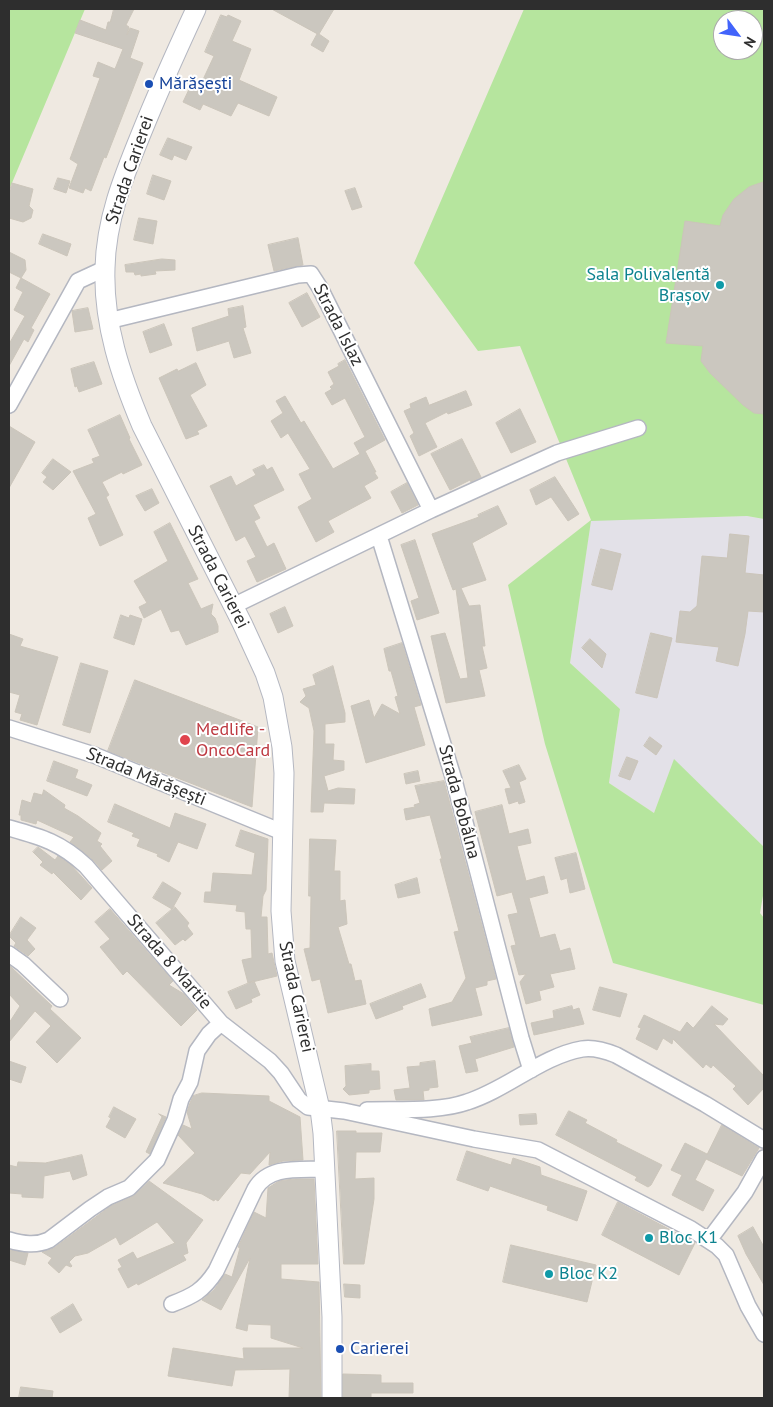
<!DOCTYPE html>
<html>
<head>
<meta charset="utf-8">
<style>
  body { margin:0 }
  #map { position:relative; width:773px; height:1407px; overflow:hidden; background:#efe9e1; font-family:"PT Sans",sans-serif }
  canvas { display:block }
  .frame { position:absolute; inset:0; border:10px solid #2e2e2e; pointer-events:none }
  .north { position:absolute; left:713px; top:10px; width:50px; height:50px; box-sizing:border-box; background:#fff; border:1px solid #ababab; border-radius:50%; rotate:121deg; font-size:14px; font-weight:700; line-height:20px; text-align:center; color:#2e2e2e }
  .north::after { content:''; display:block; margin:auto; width:18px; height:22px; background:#4264fb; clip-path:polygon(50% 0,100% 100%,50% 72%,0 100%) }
</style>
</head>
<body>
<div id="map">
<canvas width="773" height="1407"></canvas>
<div class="frame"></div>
<div class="north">N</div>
</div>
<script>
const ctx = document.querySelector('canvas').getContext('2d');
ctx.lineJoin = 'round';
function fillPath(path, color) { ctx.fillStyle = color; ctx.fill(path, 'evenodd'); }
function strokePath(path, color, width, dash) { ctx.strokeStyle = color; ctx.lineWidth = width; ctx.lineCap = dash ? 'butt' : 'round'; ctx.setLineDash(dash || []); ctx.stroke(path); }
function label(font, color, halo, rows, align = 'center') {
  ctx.font = font + ' "PT Sans",sans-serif'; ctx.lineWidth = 4; ctx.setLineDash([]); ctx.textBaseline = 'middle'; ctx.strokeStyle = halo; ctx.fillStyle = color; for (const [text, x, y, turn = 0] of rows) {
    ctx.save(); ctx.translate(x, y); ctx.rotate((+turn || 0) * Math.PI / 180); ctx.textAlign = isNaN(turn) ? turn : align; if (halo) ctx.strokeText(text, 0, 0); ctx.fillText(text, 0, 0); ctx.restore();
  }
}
fillPath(new Path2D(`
  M747,516L764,519V847L674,760L654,813L609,783L620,709L570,663L591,520Z`), '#e3e1e8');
fillPath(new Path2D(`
  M9,9H85L9,190Z
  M524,9H764V519L747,516L591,521L570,663L620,709L609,783L654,813L674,759L764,847V890L760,913L764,918V1005L613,963L545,744L508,585L591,520L520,346L478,351L414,263ZM723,20H753V50H723Z`), '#b6e59e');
const building = new Path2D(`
  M114,9H134L126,25L129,27L127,35L130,28L139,31L130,58L143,63L106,158L104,157L91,191L85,188L83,193L69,188L78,164L70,159L100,78L93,76L98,62L115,69L123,49L75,33L80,20L106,30L108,22H110Z
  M272,9H334L319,34L329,41L323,52L311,45L317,34Z
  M221,15L227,17L228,15L241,21L232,41L251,49L239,80L277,97L269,116L238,103L231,116L203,104L200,110L183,102L192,83L200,86L214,56L205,52Z
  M168,138L192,147L186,160L174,155L172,160L160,155Z
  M153,175L171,181L164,200L147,194Z
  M58,178L70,181L66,193L54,189Z
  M764,182V414L754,413L743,405L710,373L701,361L703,346L666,343L685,221L720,226L723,215L734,199L749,187Z
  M12,183L33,189L29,206L33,210L31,218L23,222L9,218V194Z
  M355,188L362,207L352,210L345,191Z
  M139,218L157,221L153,244L134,240Z
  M43,234L71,244L67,256L39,244Z
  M298,238L303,265L274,271L268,245Z
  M9,252L25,260L26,270L21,278L50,294L31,328L34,330L28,342L24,339L9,366V344L25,316L14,310L23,292L16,288L21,278L9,272Z
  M162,259L175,260V270L155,271L156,274L141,276V274L135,275L134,272H126L125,265Z
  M307,293L320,317L302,327L289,303Z
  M243,306L246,327L243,328L251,353L234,358L229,341L197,351L192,328L229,316L228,309Z
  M88,308L93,329L75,332L72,311Z
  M164,324L172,345L150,353L143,332Z
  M345,360L385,440L365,451L376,472H374L378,478L364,486L371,498L328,521L334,532L316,542L298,507L312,499L299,474L310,469L288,433L281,438L271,421L283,413L276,401L285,396L301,423L304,421L333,469L360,454L354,443L365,437L345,398L332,405L325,393L332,389L330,387L334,384L328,372L339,366L338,364Z
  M94,362L102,384L79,392L77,386L75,387L71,369Z
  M196,363L206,385L190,395L207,426L197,431L199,434L186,439L159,378L177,369L178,371Z
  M466,391L472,405L448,414L447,412L425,423L437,447L419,456L410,436L414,433L404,411L411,408L410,404L426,397L429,405Z
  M520,409L536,442L511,453L496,423Z
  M120,415L130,438L129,439L142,465L123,474L122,472L102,482L109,495L106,497L123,535L100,546L88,518L96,514L73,471L94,463L92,459L100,456L88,430Z
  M9,426L35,442L9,488Z
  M462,439L481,477L471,482L470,480L450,490L431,454Z
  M53,459L71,472L53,490L43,482L47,477L42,473Z
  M264,465L267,470L272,467L284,490L253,505L260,518L254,521L267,547L274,543L286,569L257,582L247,561L256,557L245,536L236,541L210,486L231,476L236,486L256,475L253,470Z
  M555,477L579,514L568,521L551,497L536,505L530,490Z
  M407,483L418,505L402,513L391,492Z
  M152,489L159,503L145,511L136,496Z
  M498,506L507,524L472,543L486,580L461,588L469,606L480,605L485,646H482L487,668L479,670L485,696L446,703L431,636L445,633L460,679L468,678L456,589L453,590L432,534L479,517L478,515Z
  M170,523L198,579L188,583L201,609L213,604L211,614L215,618L218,626V632L186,645L179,630L171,632L161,609L144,618L139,607L147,603L134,581L168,561L154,532Z
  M730,534L749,536L745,573L764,575V612L748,611L745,634L738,666L716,661L719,647L676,642L680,611L690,612L697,606L702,556L727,558Z
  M415,540L439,613L417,620L411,601L419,598L401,545Z
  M601,549L621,554L612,590L592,585Z
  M285,607L293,626L278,633L270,614Z
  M121,615L129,618L130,615L142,619L134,645L114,638Z
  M651,633L672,638L657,698L636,693Z
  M9,634L23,639L20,646L58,657L37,725L20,720L22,714L15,712L20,695L9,692Z
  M590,639L606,654L602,668L582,648Z
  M402,643L421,705L414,707L425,745L366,763L351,706L369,700L374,718L382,704L400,714L395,697L398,696L391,671H389L384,649Z
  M81,663L108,671L90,733L63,725Z
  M333,666L345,713V722L325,724V744H334L333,760L344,761V770L324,776L328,791L338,788L355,789L354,804L324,803L323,812H311L314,731L309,708L300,702L306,696L303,689L316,685L313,675Z
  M135,680L258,727L252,807L108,751Z
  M650,737L662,746L656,755L644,746Z
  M627,757L638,761L630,780L619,776Z
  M54,761L78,770L75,778L92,785L87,796L47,781Z
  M519,765L526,779L519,782L525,802L519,804L518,801L509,804L505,789L511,788L503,771Z
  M418,771L420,781L406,784L404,774Z
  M444,781L496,979L487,981V985L475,988L482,1015L432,1026L429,1009L452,1002L466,978L454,932L459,931L440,859H442L430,815L406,820L404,809L415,807L414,805L420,803L415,786Z
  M44,790L65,805L64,808L78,816L101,833L97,841L102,844L100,846L112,861L102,870L92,859L70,842L74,837L37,820L36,824L21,820V815H19L22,800L31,803L34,793L42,795Z
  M115,804L170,828L175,813L206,824L197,849L178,842L169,862L157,856L158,854L137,846L140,839L132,836L134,833L108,822Z
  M502,805L509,834L528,829L531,843L517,846L526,881L544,876L548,893L529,898L540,938L555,934L560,951L570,948L575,969L550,974L554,987L539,991L541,1000L526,1004L520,982L526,974L519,975L511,946L516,945L508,915L518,913L512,892L497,896L475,812Z
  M241,830L268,839L266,890L263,896L261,917H267L268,954L272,953L277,976L248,983L242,960L252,958L251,929H246L245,912L236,911L237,905L204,902L205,892H211L213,873L252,875L255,853L236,846Z
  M310,839L336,840L334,871H340V901L345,900L347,924L338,927L349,964H351L355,981L361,980L366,1004L328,1013L320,979L312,981L304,949L310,948L311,896H309Z
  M38,847L55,860L58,856L71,865L92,888L81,900L53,872L52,874L40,865L43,862L33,852Z
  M576,853L585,889L570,893L567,878L561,880L555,858Z
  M417,878L420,893L398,898L395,885Z
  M163,882L181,893L172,909L153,898Z
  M175,907L189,923L187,926L193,934L185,941L183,939L175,945L156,923Z
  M110,909L173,981L169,985L184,994L197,1010L181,1026L127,971L123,975L100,947L110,939L95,922Z
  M21,917L36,928L27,940L35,949L28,956L14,946L16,943L9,936Z
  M9,965L52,1006L50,1009L81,1038L57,1063L36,1042L51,1026L35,1011L9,1042V1023L20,1006L9,994Z
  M254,981L260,995L251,999L252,1002L236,1009L228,992Z
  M421,984L426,997L402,1006L403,1009L376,1019L370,1004Z
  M600,987L627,994L620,1017L593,1010Z
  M572,1006L573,1010L579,1008L584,1024L534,1035L531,1023L554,1018L553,1011Z
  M712,1006L728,1019L723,1025L714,1024L764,1076V1088L748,1105L733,1089L736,1086L713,1065L711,1068L706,1064L703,1068L673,1039L672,1044L663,1038L657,1050L636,1039L641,1028L638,1027L644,1015L680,1032L687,1022L693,1028Z
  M509,1028L514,1047L475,1059L478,1071L466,1073L459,1046L472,1043L470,1037Z
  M9,1061L26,1067L21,1083L9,1079Z
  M435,1061L438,1087L429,1088V1090L423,1091L424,1100H396L394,1090L410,1088L407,1067L420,1066V1063Z
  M371,1064V1071H379L380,1089L369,1090V1093L349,1095L343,1089L346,1086L345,1066Z
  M202,1093L269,1096V1101L300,1117L303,1160L283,1161L269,1165L270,1152L250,1174L241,1173L218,1201L215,1199L214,1201L202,1194L163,1183L195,1153L178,1135L183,1125L192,1129L187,1112L190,1103L193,1096Z
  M114,1107L136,1119L125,1138L106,1127L111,1118L109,1117Z
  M569,1111L587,1120L585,1123L617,1140L616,1142L662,1165L651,1185L648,1187L635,1180L637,1177L556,1135Z
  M159,1114L166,1117L150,1154L146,1152L162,1117Z
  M536,1114L537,1124L520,1125L519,1115Z
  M722,1125L759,1148L742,1176L706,1159L695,1180L714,1190L703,1211L672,1195L682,1175L671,1170L685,1143L707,1154Z
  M337,1131H356V1133H382L380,1152H356L355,1179L374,1178V1199L364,1264H344Z
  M467,1151L511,1165L513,1158L540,1167L541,1175L587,1191L577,1221L547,1210L548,1206L490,1186L488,1191L457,1180Z
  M82,1155L87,1175L73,1180L70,1171L44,1176L43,1198L22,1197V1194L9,1193V1165L17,1167L18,1162L45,1163Z
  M295,1179H314L318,1264H281V1279L319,1282L321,1398H289L290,1369L235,1370L232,1386L168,1376L173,1348L244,1359L243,1348H303L271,1338V1325L248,1324L247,1331L236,1328L250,1258L221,1310L202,1300L214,1290L225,1274L232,1277L240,1248L238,1247L254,1212L266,1218L268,1188L279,1181Z
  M149,1181L203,1220L186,1243L188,1253L183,1255L186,1260L138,1285L137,1283L128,1288L118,1269L122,1267L118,1260L133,1252L137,1259L175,1243L157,1222L120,1245L116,1237L88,1253L75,1256L69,1262L72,1266L71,1267L66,1265L59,1273L48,1263L52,1258L42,1252L54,1248L112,1205L133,1196Z
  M618,1202L695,1243L679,1275L602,1235Z
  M753,1227L764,1247V1285L746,1254L738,1236Z
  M511,1245L596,1265L587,1302L503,1282Z
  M9,1250L28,1253L25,1265L9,1260Z
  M344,1284L360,1285V1298L345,1297Z
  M73,1304L82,1320L60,1333L51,1318Z
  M343,1374L381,1375V1383H413V1393H371V1398H343Z
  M21,1387L53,1391L52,1398H19Z`);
fillPath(building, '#cbc7bf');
strokePath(building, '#cbc5ba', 1);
const minor = new Path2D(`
  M108,321L298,275L311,274L320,288L431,510
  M9,405L78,281L104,269
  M379,536L454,780L521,1038L531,1070
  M233,606L431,510L557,453L638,428
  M9,728L94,755L282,832
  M9,828C41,837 60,842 86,866L221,1023L270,1061L281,1073L299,1100L308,1107L344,1111L474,1139L538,1150L691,1229L717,1246L726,1255L748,1306L764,1334
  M9,954L23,964L60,999
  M367,1110C398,1109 439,1112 467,1102C506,1090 542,1056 582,1049C593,1047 606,1051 616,1055L705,1104L764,1140
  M9,1240C23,1244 36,1246 49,1240L90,1209L108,1197L129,1188L157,1160L175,1120L181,1099L190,1082L197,1051L209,1034L221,1023
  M709,1240L745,1192L764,1158
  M172,1304C193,1296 203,1291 216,1271L255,1189C269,1165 299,1170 324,1169`);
const tertiary = new Path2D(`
  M196,9C177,50 158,92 141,134C123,178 106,220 105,268C103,324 121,376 142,426L242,623L265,673L273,697L282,747L284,773L281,911L285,961L320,1109L323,1133L332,1317V1398`);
strokePath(minor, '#b4b7c1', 18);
strokePath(tertiary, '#b4b7c1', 21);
strokePath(minor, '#fff', 15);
strokePath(tertiary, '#fff', 19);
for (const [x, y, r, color] of [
  [149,84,5,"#1a4fb4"],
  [720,285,5,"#0f9aa8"],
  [185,740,6,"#e0444e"],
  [649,1238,5,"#0f9aa8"],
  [549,1274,5,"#0f9aa8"],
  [340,1349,5,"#1a4fb4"]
]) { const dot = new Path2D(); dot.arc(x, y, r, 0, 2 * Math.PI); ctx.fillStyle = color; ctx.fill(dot); strokePath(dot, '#fff', 2); }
label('18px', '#164399', '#fff', [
  ["Mărășești",159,84],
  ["Carierei",350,1349]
], 'left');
label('18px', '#2e2e2e', '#fff', [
  ["Strada Carierei",130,170,-71],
  ["Strada Islaz",338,325,63],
  ["Strada Carierei",218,577,63],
  ["Strada Mărășești",146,777,22],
  ["Strada Bobâlna",459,802,75],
  ["Strada 8 Martie",169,962,49],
  ["Strada Carierei",296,997,78]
]);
label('18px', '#0d838f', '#fff', [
  ["Sala Polivalentă",710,275,"right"],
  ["Brașov",710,296,"right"],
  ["Bloc K1",659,1238],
  ["Bloc K2",559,1274]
], 'left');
label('18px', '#be3a42', '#fff', [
  ["Medlife -",196,730],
  ["OncoCard",196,751]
], 'left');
</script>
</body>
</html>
